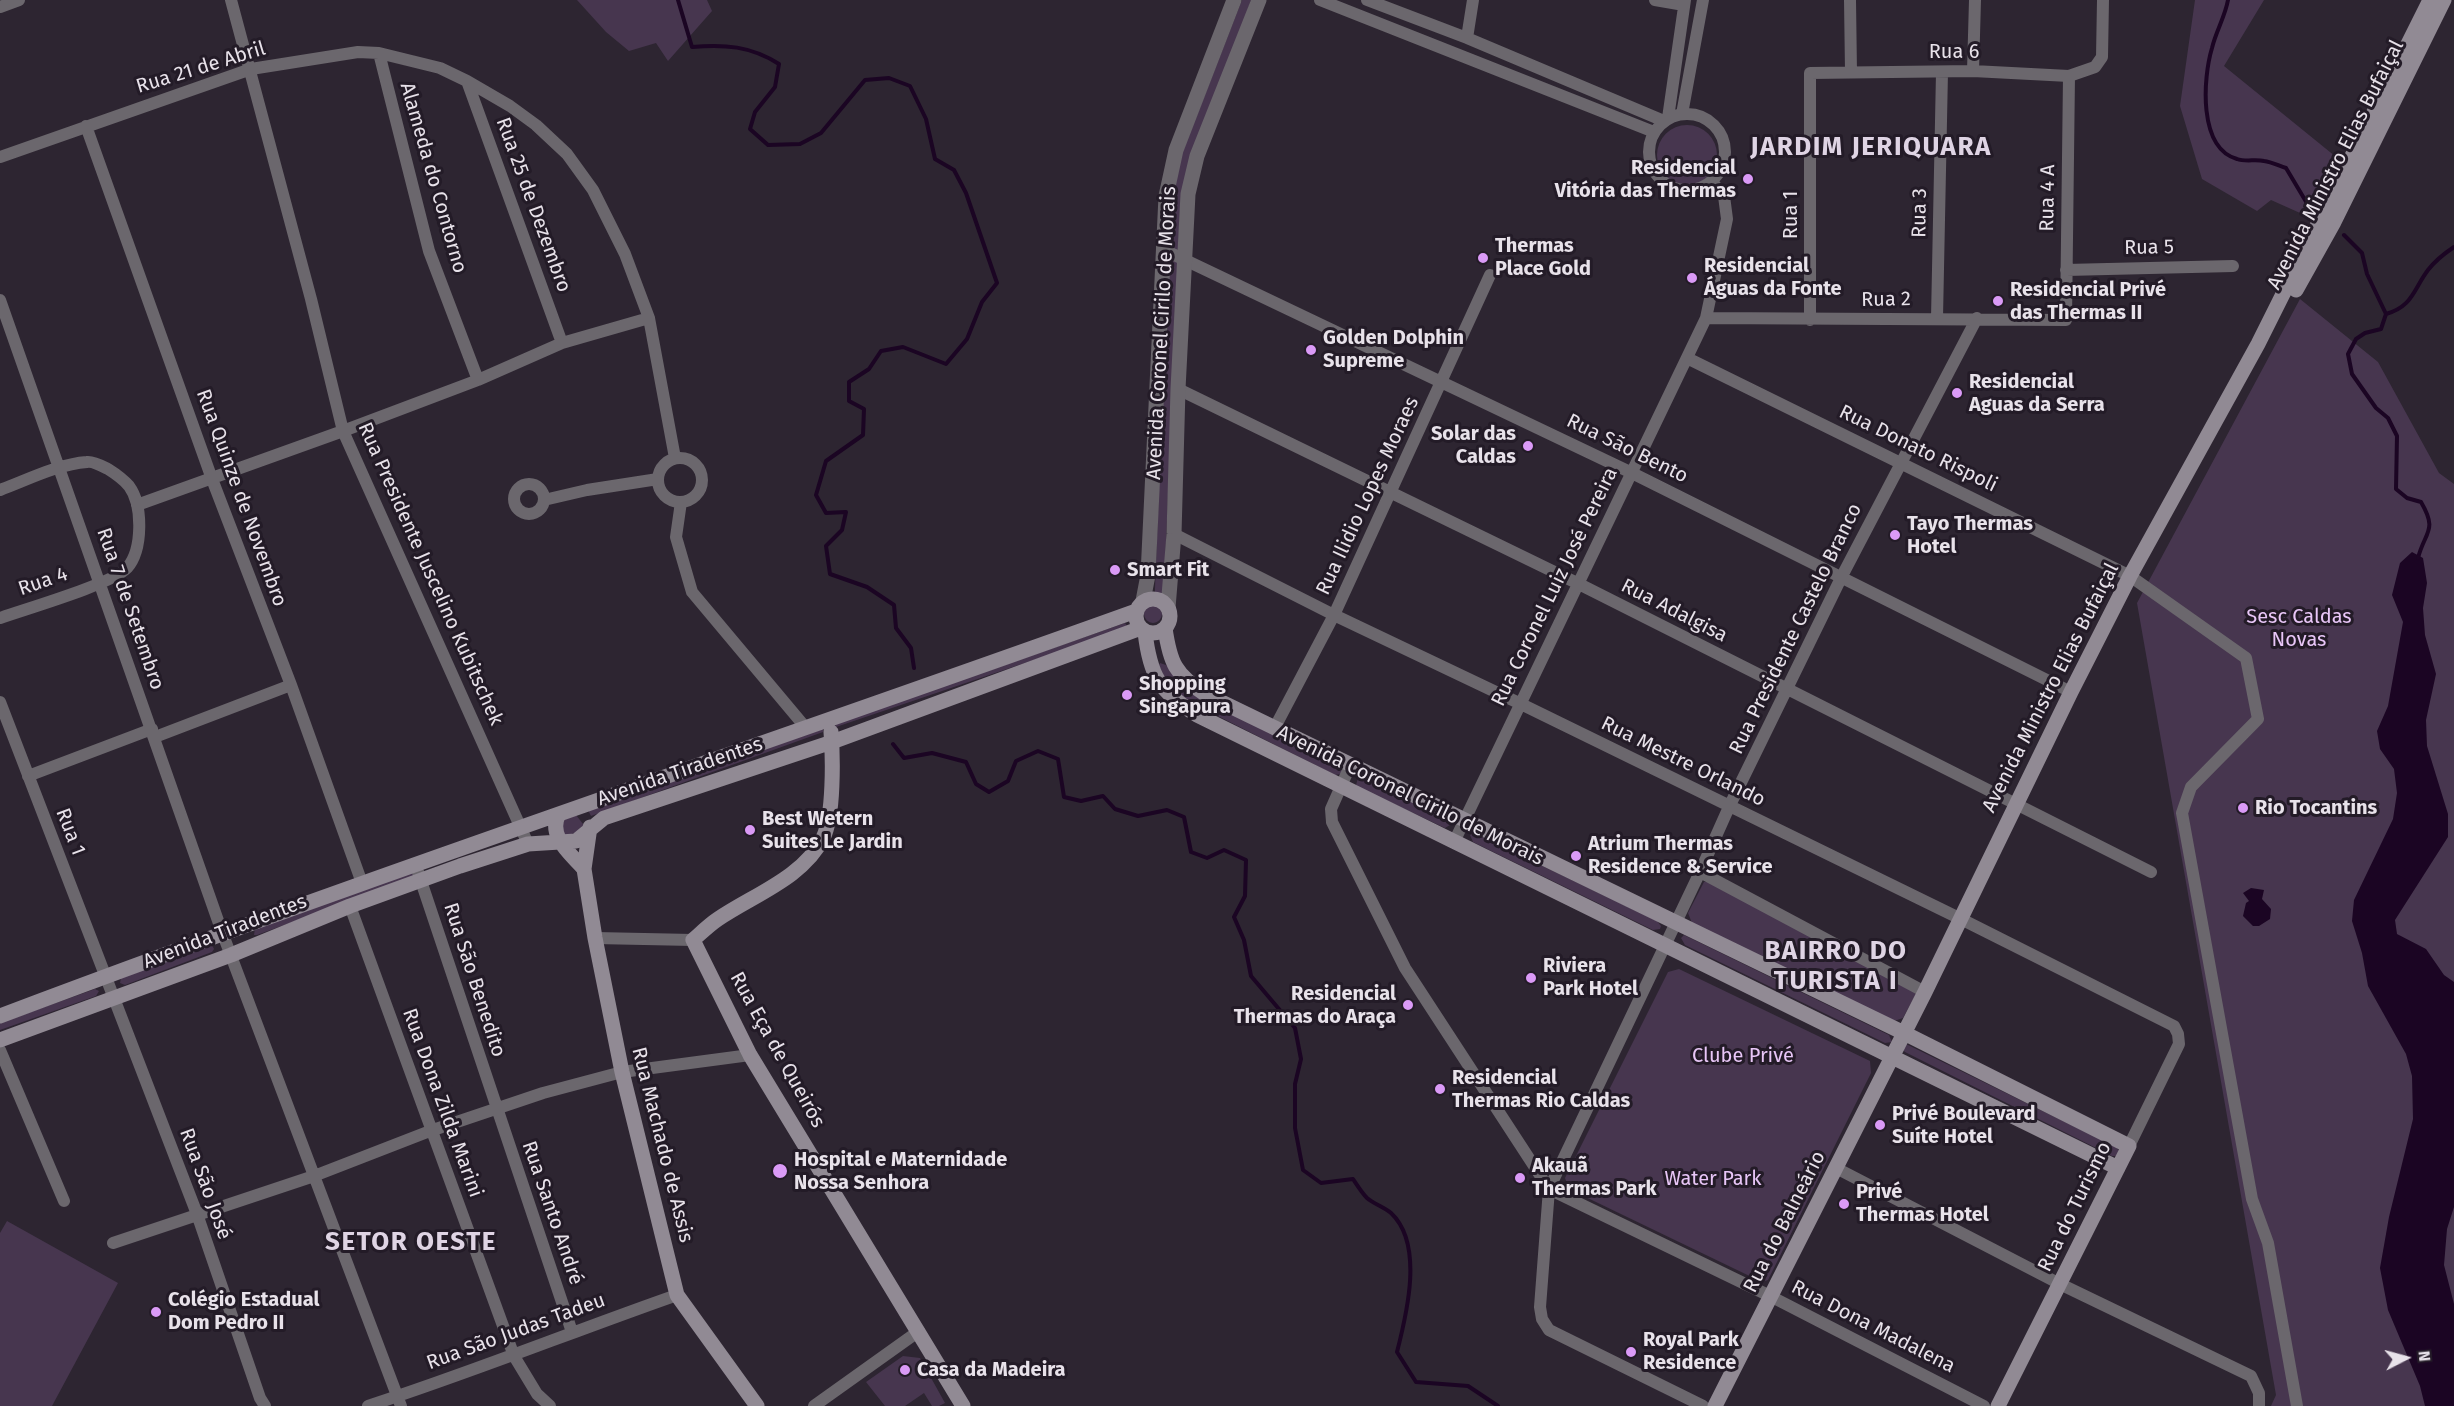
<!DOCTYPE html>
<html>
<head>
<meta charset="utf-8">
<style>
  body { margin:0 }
  #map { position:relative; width:2454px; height:1406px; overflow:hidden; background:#2d2531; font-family:"Fira Sans",sans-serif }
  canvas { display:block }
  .north { position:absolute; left:2376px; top:1328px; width:60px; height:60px; -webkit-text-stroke:4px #231b27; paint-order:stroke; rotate:84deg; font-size:16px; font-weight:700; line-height:24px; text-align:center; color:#e8e2ea }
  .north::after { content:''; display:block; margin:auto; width:21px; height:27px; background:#e8e2ea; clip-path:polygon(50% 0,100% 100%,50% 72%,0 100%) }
</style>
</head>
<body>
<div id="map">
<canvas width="2454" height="1406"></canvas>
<div class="north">N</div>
</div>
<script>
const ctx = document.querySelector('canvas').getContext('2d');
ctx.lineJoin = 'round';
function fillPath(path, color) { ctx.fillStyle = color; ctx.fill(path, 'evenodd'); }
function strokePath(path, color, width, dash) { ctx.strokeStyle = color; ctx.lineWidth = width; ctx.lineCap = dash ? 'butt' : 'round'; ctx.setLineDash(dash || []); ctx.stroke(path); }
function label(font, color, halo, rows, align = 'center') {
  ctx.font = font + ' "Fira Sans",sans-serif'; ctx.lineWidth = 6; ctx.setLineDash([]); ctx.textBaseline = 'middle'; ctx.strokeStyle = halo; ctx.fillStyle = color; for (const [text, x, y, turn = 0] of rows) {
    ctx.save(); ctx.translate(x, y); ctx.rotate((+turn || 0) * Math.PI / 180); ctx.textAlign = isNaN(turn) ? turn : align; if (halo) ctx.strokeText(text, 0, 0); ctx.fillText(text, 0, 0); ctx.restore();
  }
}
fillPath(new Path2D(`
  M577,0H707L712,11L668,61L656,43L629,51L606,32Z
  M1242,0H1251L1180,210L1164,590L1162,594L1159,595L1155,593V588L1170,214L1181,156Z
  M2195,0H2264L2224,66L2341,161L2320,206L2315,204L2309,217L2271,200L2257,211L2202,179L2180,106Z
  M1657 155a30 30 0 1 1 60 0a30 30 0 1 1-60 0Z
  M2300,299L2378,362L2439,473L2454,484V1406H2271L2276,1395L2137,603Z
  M1144 614a9 9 0 1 1 18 0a9 9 0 1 1-18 0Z
  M1125,623L1127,626L1125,629L836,727L835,724Z
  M1160,663L1166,665L1183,686L1339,767L1342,770L1341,774L1335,775L1186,700L1164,677L1159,665Z
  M823,729V732L591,816L588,810Z
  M1358,778H1362L1448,820L1450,825L1445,828L1358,787L1356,785Z
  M576,815L583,824L582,831L565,836L560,823L562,819Z
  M1474,833L1657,921L1661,926L1660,929L1653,930L1473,842L1470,835Z
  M412,872L414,876L412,878L257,935H254L255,928Z
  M1704,882H1709L1917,992L1903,1018L1894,1021L1692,923L1688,913Z
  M1684,935L1889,1035L1892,1042L1885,1043L1685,945L1681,938Z
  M212,945L214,949L212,952L125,985L120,983L121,978Z
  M1679,969L1870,1061L1871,1073L1768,1280L1762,1282L1569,1189L1565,1178L1668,972Z
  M95,989L99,991L96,996L0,1030V1023Z
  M1906,1044L2116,1147L2119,1151L2116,1156H2112L1905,1052L1903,1050Z
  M7,1221L118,1283L52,1406H0V1233Z
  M903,1356L920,1358L945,1403L939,1406H932L924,1393L905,1406H885L866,1382Z`), '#47364f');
fillPath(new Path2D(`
  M2412,552L2423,558L2427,583L2423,608L2425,635L2436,674L2426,720L2427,746L2448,814V837L2395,920L2397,934L2426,949L2444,975L2454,982V1207L2447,1229L2444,1265L2454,1304V1406H2425L2420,1386L2388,1310L2380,1268L2389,1217L2413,1119L2412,1076L2406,1054L2368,986L2362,953L2352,921L2354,900L2393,819L2397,793L2394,769L2380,749L2377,731L2388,706L2403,622L2392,595L2400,563Z
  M2251,888L2264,890L2262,899L2271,909L2270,919L2259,926H2253L2243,916L2246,903L2249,901L2243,893Z`), '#1b0523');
strokePath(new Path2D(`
  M678,0L692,47C724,44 751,46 779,64L775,87L755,112L750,129L768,145L800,144L821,133L865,80L889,78L910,86L926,119L935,159L954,170L966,193L997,283L982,302L967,339L946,364L903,347L881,351L869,369L849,382V401L864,409L863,435L826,461L816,495L826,513L846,512L842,530L826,546L830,574L867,587L894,605L896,628L911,648L914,668
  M2228,0C2225,17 2216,31 2212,48C2203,78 2198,148 2237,159C2245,162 2256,159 2264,161C2272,162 2279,166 2286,168L2311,210
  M2344,235L2362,253L2367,274L2386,314L2381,329L2365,333L2356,339L2348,354L2352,374L2376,408L2388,418L2397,436L2396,489L2407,498L2421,502C2438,531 2425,531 2418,558
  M2386,314C2413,306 2413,290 2428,270C2435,261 2445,253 2454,247
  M893,744L904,758L932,753L966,762L976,784L989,792L1008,781L1016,761L1038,751L1058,759L1064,797L1081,801L1103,796L1115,809L1138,816L1167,810L1184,817L1191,852L1207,858L1224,850L1246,860L1245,896L1234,917L1244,940L1251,976L1295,1028L1301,1059L1295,1084V1128L1303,1170L1321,1183L1353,1179C1357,1185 1362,1193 1367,1198C1374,1204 1384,1207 1391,1213C1424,1244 1407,1313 1397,1352L1416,1382L1468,1386L1498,1406`), '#1b0523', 4);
strokePath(new Path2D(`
  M231,0L311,299L343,431L528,844
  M1320,0L1654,132
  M1367,0L1467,38L1664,121
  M1655,0L1684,5
  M1850,0L1851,72
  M0,7L19,0
  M1467,38L1473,0
  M379,53L429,251L478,380
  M1973,71L1975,0
  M467,81L562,343
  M1649 152a38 38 0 1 1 76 0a38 38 0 1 1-76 0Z
  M1682,114L1703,0
  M1668,118L1685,0
  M86,126L212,479L291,685L362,883
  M0,157L251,69L358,52L379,53L440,68L467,81L510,106L536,125L567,154L593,190L625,254L649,318L675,458
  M1162,249L1632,473L2071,692
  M2066,270L2233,266
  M0,300L222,932L401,1406
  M1706,318L2066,320L2069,76
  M1937,318L1942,72
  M1810,320V73L1973,71L2069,76L2095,67L2102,57L2103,0
  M1689,359L2130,576L2246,658L2258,719L2191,787L2182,813L2252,1199L2268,1243L2297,1406
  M1178,389L1579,584L2151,872
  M658 480a22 22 0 1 1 44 0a22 22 0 1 1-44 0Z
  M514 499a15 15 0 1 1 30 0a15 15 0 1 1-30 0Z
  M0,490C27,480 58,464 87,462C93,461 102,466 108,469C116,474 123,479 129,486C143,505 143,550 127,568C112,584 25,609 0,618
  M544,500L587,490L658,479
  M681,502L676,537L692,592L806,728
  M137,505L343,431L478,380L562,343L649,318
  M1174,534L1334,615L1521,704L1961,919L2174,1026L2178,1034L2179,1044L2129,1146
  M0,702L197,1214L260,1398L265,1406
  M1274,729L1334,615L1490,275
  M155,737L291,685
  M1350,766L1331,809L1332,822L1405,968L1549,1189
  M28,776L152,729
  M1455,840L1706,318L1727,219L1724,196L1712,182
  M418,872L572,1332
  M1700,872L1925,992
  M350,906L514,1356L537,1394L550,1406
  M595,938L693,940
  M0,1050L64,1201
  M1836,1168L2060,1284L2251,1376L2259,1393V1406
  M1549,1189L1770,1296L1984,1406
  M113,1243L314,1176L430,1131L543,1093L622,1072L750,1055
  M368,1406C473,1372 574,1331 677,1295
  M814,1406L919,1331
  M1703,1406L1549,1330L1542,1319L1540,1307L1549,1189L1700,872L1729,807L1842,576L1977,318`), '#6b676d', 12);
strokePath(new Path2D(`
  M1143,601L1148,575L1166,196L1176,150L1234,0
  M1168,608L1174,534L1178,389L1188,194L1197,156L1259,0`), '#6b676d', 15);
strokePath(new Path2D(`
  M2296,290L2334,222L2444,0
  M1136 616a17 17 0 1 1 34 0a17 17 0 1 1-34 0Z
  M1165,628C1170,663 1175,674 1205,694L1904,1033L2129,1146L1998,1406
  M1145,632C1150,676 1159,691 1197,715L2118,1168
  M831,732C833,757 834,816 823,838C803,878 753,895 718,919C709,925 701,933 693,940L750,1055L963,1406
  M559,814C547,836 570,853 584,869
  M590,827L584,869L595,938L622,1072L677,1295L757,1406
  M0,1016C376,874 757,747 1136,611
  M0,1040L231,955L350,906L460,866L528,844L576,841L604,818L832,742L1141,628
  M1715,1406L1925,992L2071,692L2130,576L2258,344L2430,0`), '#918a94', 15);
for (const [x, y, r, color] of [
  [1748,179,6,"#da9af6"],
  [1483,258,6,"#da9af6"],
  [1692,278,6,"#da9af6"],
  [1998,301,6,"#da9af6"],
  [1311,350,6,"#da9af6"],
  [1957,393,6,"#da9af6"],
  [1528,446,6,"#da9af6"],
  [1895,535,6,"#da9af6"],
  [1115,570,6,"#da9af6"],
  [1127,695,6,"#da9af6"],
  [2243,808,6,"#da9af6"],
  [750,830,6,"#da9af6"],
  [1576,856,6,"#da9af6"],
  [1531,978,6,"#da9af6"],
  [1408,1005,6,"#da9af6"],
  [1440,1089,6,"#da9af6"],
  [1880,1125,6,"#da9af6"],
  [780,1171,8,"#da9af6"],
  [1520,1178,6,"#da9af6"],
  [1844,1204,6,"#da9af6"],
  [156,1312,6,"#da9af6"],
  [1631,1352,6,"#da9af6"],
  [905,1370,6,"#da9af6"]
]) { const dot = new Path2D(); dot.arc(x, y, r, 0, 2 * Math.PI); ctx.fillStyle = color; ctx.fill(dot); strokePath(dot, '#231b27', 2); }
label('20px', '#e8e2ea', '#231b27', [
  ["Rua 6",1954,52],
  ["Rua 21 de Abril",201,68,-17],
  ["Avenida Ministro Elias Bufaiçal",2336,165,-63],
  ["Alameda do Contorno",433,178,74],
  ["Rua 4 A",2048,198,-89],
  ["Rua 25 de Dezembro",533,205,70],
  ["Rua 3",1920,213,-89],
  ["Rua 1",1791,215,-90],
  ["Rua 5",2149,248,-1],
  ["Rua 2",1886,300,-1],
  ["Avenida Coronel Cirilo de Morais",1162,333,-87],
  ["Rua São Bento",1627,449,26],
  ["Rua Donato Rispoli",1918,449,26],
  ["Rua Ilidio Lopes Moraes",1368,496,-65],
  ["Rua Quinze de Novembro",241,498,70],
  ["Rua Presidente Juscelino Kubitschek",430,574,66],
  ["Rua 4",43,582,-19],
  ["Rua Coronel Luiz José Pereira",1555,587,-64],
  ["Rua 7 de Setembro",130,609,71],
  ["Rua Adalgisa",1674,611,27],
  ["Rua Presidente Castelo Branco",1796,629,-64],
  ["Avenida Ministro Elias Bufaiçal",2051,688,-63],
  ["Rua Mestre Orlando",1683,762,26],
  ["Avenida Tiradentes",680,772,-19],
  ["Avenida Coronel Cirilo de Morais",1410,796,26],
  ["Rua 1",70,832,69],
  ["Avenida Tiradentes",225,932,-21],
  ["Rua São Benedito",474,980,72],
  ["Rua Eça de Queirós",777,1050,61],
  ["Rua Dona Zilda Marini",442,1103,70],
  ["Rua Machado de Assis",662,1145,76],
  ["Rua São José",205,1184,70],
  ["Rua do Turismo",2075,1207,-64],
  ["Rua Santo André",552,1213,71],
  ["Rua do Balneário",1785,1222,-63],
  ["Rua Dona Madalena",1873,1327,27],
  ["Rua São Judas Tadeu",516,1332,-20]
]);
label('bold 20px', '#e8e2ea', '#231b27', [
  ["Residencial",1736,168,"right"],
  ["Vitória das Thermas",1736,191,"right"],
  ["Thermas",1495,246],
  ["Place Gold",1495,269],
  ["Residencial",1704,266],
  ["Águas da Fonte",1704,289],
  ["Residencial Privé",2010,290],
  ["das Thermas II",2010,313],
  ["Golden Dolphin",1323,338],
  ["Supreme",1323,361],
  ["Residencial",1969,382],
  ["Aguas da Serra",1969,405],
  ["Solar das",1516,434,"right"],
  ["Caldas",1516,457,"right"],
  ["Tayo Thermas",1907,524],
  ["Hotel",1907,547],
  ["Smart Fit",1127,570],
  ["Shopping",1139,684],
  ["Singapura",1139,707],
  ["Rio Tocantins",2255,808],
  ["Best Wetern",762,819],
  ["Suites Le Jardin",762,842],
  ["Atrium Thermas",1588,844],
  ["Residence & Service",1588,867],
  ["Riviera",1543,966],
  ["Park Hotel",1543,989],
  ["Residencial",1396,994,"right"],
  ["Thermas do Araça",1396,1017,"right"],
  ["Residencial",1452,1078],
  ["Thermas Rio Caldas",1452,1101],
  ["Privé Boulevard",1892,1114],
  ["Suíte Hotel",1892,1137],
  ["Hospital e Maternidade",794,1160],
  ["Nossa Senhora",794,1183],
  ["Akauã",1532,1166],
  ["Thermas Park",1532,1189],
  ["Privé",1856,1192],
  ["Thermas Hotel",1856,1215],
  ["Colégio Estadual",168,1300],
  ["Dom Pedro II",168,1323],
  ["Royal Park",1643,1340],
  ["Residence",1643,1363],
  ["Casa da Madeira",917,1370]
], 'left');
label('20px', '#e8c6f7', '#231b27', [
  ["Sesc Caldas",2299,617],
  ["Novas",2299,640],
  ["Clube Privé",1743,1056],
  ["Water Park",1713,1179]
]);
ctx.letterSpacing = '1.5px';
label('bold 26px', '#dfd4e4', '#231b27', [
  ["JARDIM JERIQUARA",1871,148],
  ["BAIRRO DO",1836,952],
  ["TURISTA I",1836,982],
  ["SETOR OESTE",411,1243]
]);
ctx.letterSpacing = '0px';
</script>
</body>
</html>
